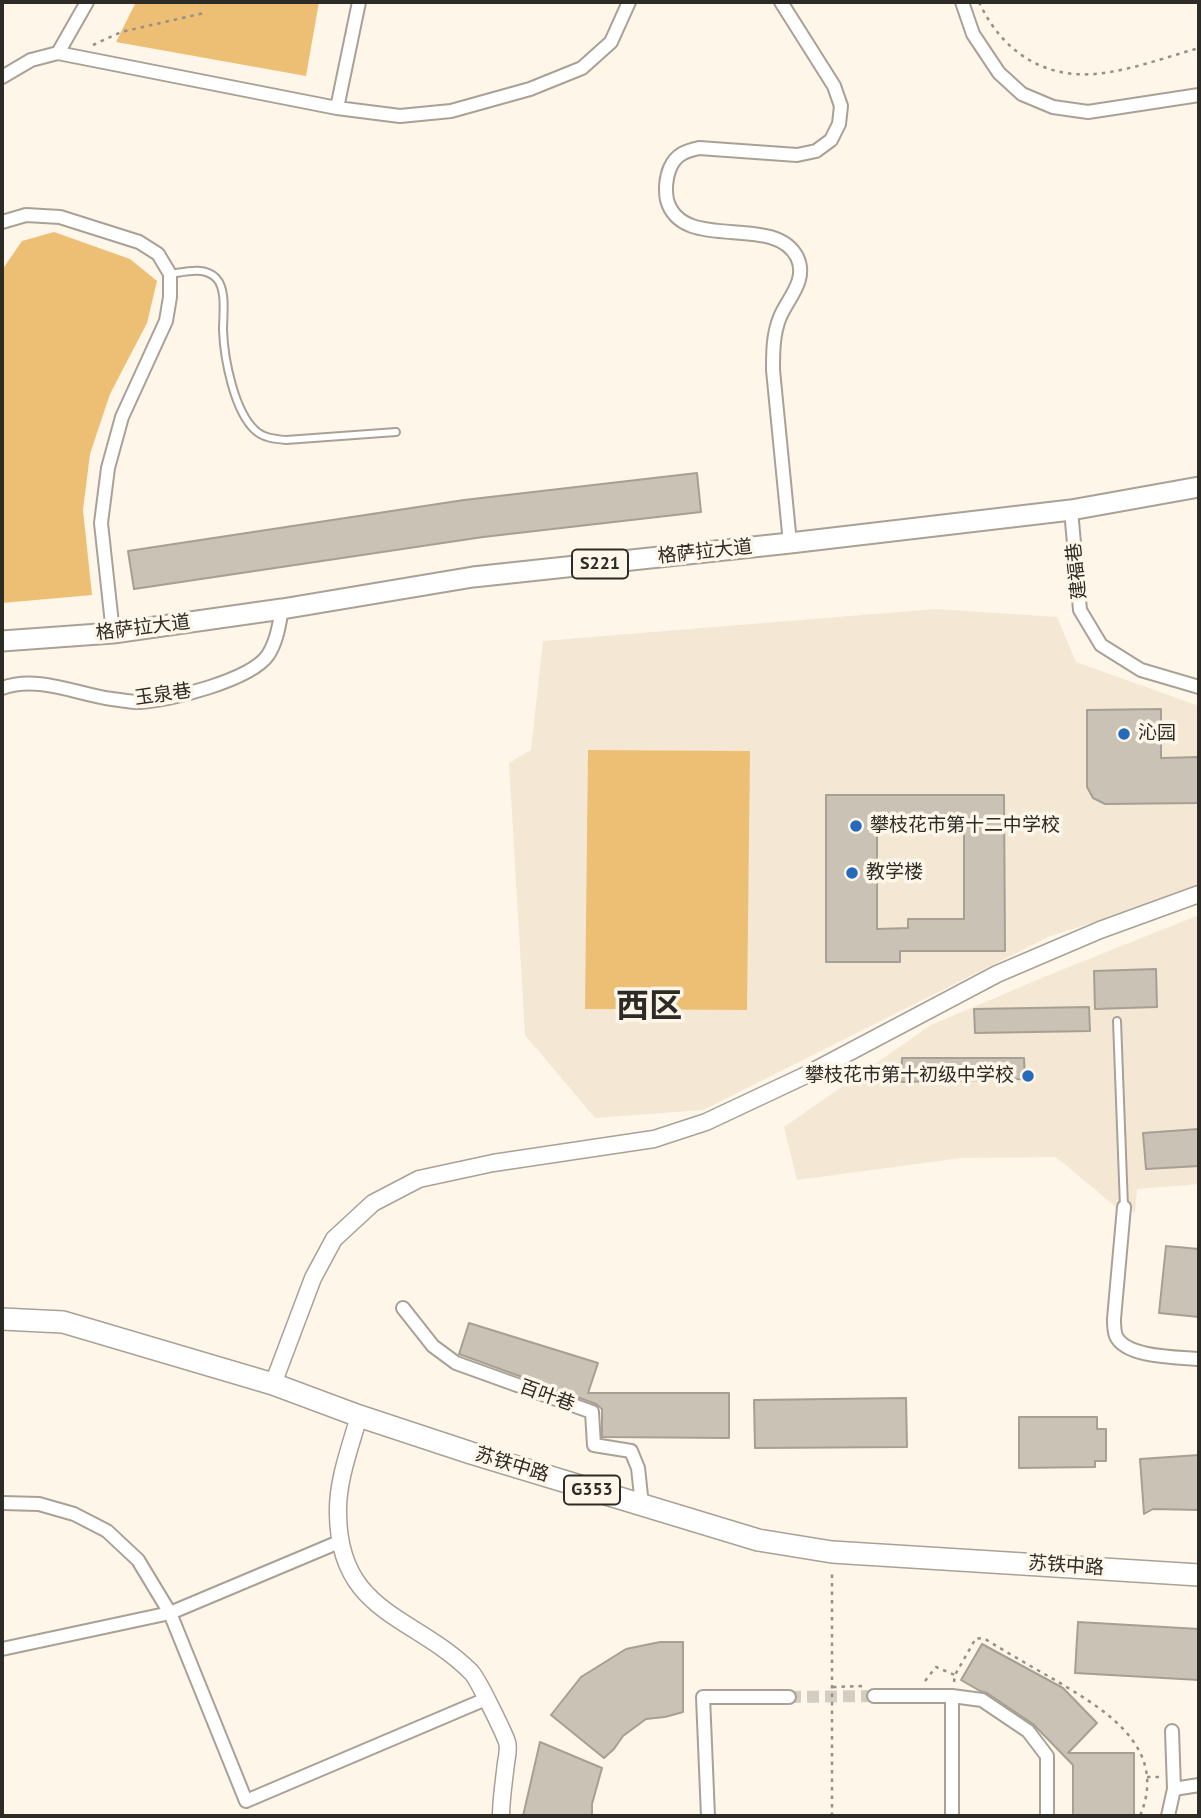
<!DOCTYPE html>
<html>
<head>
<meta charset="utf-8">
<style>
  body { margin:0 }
  #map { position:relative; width:1201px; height:1818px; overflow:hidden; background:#fef6e9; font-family:"PT Sans",sans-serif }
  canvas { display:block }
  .frame { position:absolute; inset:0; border:4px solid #2d2b26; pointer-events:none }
</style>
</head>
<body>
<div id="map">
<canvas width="1201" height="1818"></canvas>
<div class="frame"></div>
</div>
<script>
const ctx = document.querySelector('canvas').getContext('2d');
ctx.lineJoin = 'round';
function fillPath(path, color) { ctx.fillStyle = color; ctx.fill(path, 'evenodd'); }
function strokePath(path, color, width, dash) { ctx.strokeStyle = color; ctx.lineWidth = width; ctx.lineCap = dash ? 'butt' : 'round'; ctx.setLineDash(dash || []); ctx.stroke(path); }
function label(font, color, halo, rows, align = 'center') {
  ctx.font = font + ' "PT Sans","Noto Sans SC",sans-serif'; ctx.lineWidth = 7; ctx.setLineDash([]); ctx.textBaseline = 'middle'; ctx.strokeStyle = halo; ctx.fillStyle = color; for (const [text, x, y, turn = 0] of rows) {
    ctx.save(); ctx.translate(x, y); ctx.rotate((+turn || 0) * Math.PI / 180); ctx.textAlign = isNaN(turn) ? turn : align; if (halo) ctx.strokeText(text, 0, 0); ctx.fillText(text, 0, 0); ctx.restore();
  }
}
fillPath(new Path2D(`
  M936,609L1057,617L1076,662L1199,706V888L1048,937L703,1110L595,1118L525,1035L509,763L531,750L543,641Z
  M1199,915V1184L1137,1189L1135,1212L1117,1208L1056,1157L961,1158L797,1180L784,1127L931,1025L1049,975Z`), '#f4e8d5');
fillPath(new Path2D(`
  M136,2H319L306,76L116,42Z
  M54,232L130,259L157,281L147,323L110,394L90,454L83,510L92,595L2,603V270L22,241Z
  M588,750L750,751L747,1010L585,1009Z`), '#ecbf75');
const building = new Path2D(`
  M697,473L701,512L483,537L134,589L128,551L464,500Z
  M1161,709V758L1199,757V803L1105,804L1093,798L1087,787V710Z
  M826,795H1004L1005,951H900V962H826ZM907,818V828H964V919H908V928L877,929V819Z
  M1156,969L1157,1007L1095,1009L1094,971Z
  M1089,1007L1090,1031L975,1033L974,1009Z
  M902,1058H1024L1025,1079L901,1082Z
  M1199,1129V1166L1146,1169L1143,1133Z
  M1166,1246L1199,1249V1317L1159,1313Z
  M469,1323L598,1363L588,1393H729V1438L602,1437V1409L596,1404L459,1354Z
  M906,1398L907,1447L755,1448L754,1400Z
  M1019,1417H1097V1429H1106V1461H1095V1467L1019,1468Z
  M1199,1455V1510L1153,1509L1144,1514L1140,1459Z
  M1078,1622L1199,1629V1680L1075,1673Z
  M660,1642H683V1712L665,1717L646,1719L623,1736L614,1749L604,1758L551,1715L581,1677L626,1649Z
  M982,1644L1063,1688L1097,1723L1068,1753H1134V1816H1073V1765L1033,1724L987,1693L980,1691L961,1680Z
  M540,1742L602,1768L592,1804V1816H523Z`);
fillPath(building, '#c9c2b5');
strokePath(building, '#a69f93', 2);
strokePath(new Path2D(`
  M789,1697L874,1696`), '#d4cdc2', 12, [12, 6]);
const service = new Path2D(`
  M170,274C185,272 204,266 216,278C227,289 223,315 223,330C224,358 234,412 256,431C264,438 275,439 286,440L396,432
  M1117,1021L1124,1207`);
const minor = new Path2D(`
  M781,2L834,86L841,106L839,124L831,140L816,151L797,155L699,148C686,151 676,154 670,168C666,177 665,190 667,200C682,254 774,212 797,257C808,280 788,298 780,317C773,334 773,352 773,370L790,543
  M962,2L973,34L999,73L1022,94L1053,107L1088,112L1199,95
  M58,53L87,2
  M2,77L31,60L58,53L337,108L400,116L451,111L530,89L582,68L611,42L629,2
  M337,108L359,2
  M2,222L26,215L60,217L139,242L158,254L170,274V297L166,321L122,417L108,468L101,523L113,633
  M1071,510L1080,610L1101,645L1141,670L1199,687
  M2,688C38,675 76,694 112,699C121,700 130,702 139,702C169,701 251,680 268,655C277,641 279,625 282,609
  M1124,1207L1114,1319C1114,1324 1114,1331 1116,1336C1126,1358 1178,1357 1199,1359
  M403,1308L433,1346L456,1363L592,1412L594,1445L631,1451L638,1468L642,1505
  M2,1503L39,1504L74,1514L107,1531L138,1560L170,1613L246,1801L486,1699
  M2,1649L170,1613L339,1542
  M874,1696H952V1816
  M952,1696L982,1700L1028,1731L1047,1756V1816
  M1172,1731L1174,1789
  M708,1816L703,1697H789
  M1168,1816L1174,1789L1199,1785`);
const tertiary = new Path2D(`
  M273,1384L313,1278L334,1239L373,1203L419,1179L493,1163L654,1139L706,1122L806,1075L997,974L1100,930L1199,894
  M359,1416C350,1448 337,1481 338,1514C339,1614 414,1615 471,1672C477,1677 504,1733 507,1742C509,1748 507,1757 506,1763C504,1781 501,1799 501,1816`);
const primary = new Path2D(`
  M2,641L113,633L282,609L473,577L790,543L1071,510L1199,487`);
const trunk = new Path2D(`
  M2,1319L63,1322L273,1384L359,1416L471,1453L758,1540L832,1552L1199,1575`);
strokePath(service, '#a9a196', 10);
strokePath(minor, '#a9a196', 16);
strokePath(tertiary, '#a9a196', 19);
strokePath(primary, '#a9a196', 23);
strokePath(trunk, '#a9a196', 24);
strokePath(new Path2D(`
  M979,2C1004,56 1051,83 1110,72C1140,67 1170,56 1199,48
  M93,45L121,32L204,13
  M925,1681L936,1667L955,1675
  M954,1682L955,1675L976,1638L985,1639C1008,1653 1032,1667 1055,1680C1105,1710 1169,1747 1140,1816
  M833,1687L864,1686
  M1147,1777H1161
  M832,1816V1571`), '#959087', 2.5, [3.5, 5]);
strokePath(service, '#fff', 6);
strokePath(minor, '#fff', 12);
strokePath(tertiary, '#fff', 16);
strokePath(primary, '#fff', 19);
strokePath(trunk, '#fff', 21);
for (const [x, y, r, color] of [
  [1124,734,7,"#266abb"],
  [856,826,7,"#266abb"],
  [852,873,7,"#266abb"],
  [1028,1076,7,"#266abb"]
]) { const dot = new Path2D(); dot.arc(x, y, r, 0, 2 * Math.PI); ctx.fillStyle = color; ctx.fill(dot); strokePath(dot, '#fef6e9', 2.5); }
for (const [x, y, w] of [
  [600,564,56],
  [592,1490,56]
]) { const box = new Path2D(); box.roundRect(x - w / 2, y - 14.5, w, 29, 5); ctx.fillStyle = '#fef6e9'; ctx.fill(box); strokePath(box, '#2d2b26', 2); }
label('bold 18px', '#2d2b26', null, [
  ["S221",600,564],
  ["G353",592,1490]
]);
label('19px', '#2d2b26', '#fef6e9', [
  ["格萨拉大道",705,552,-6],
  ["建福巷",1077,571,-96],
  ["格萨拉大道",143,628,-7],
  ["玉泉巷",163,695,-8],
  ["百叶巷",547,1396,20],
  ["苏铁中路",512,1465,17],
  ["苏铁中路",1066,1566,4]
]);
label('19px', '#2d2b26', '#fef6e9', [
  ["沁园",1138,734],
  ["攀枝花市第十二中学校",870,826],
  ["教学楼",866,873],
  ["攀枝花市第十初级中学校",1014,1076,"right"]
], 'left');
label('bold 33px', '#2d2b26', '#fef6e9', [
  ["西区",649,1008]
]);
</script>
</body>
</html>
